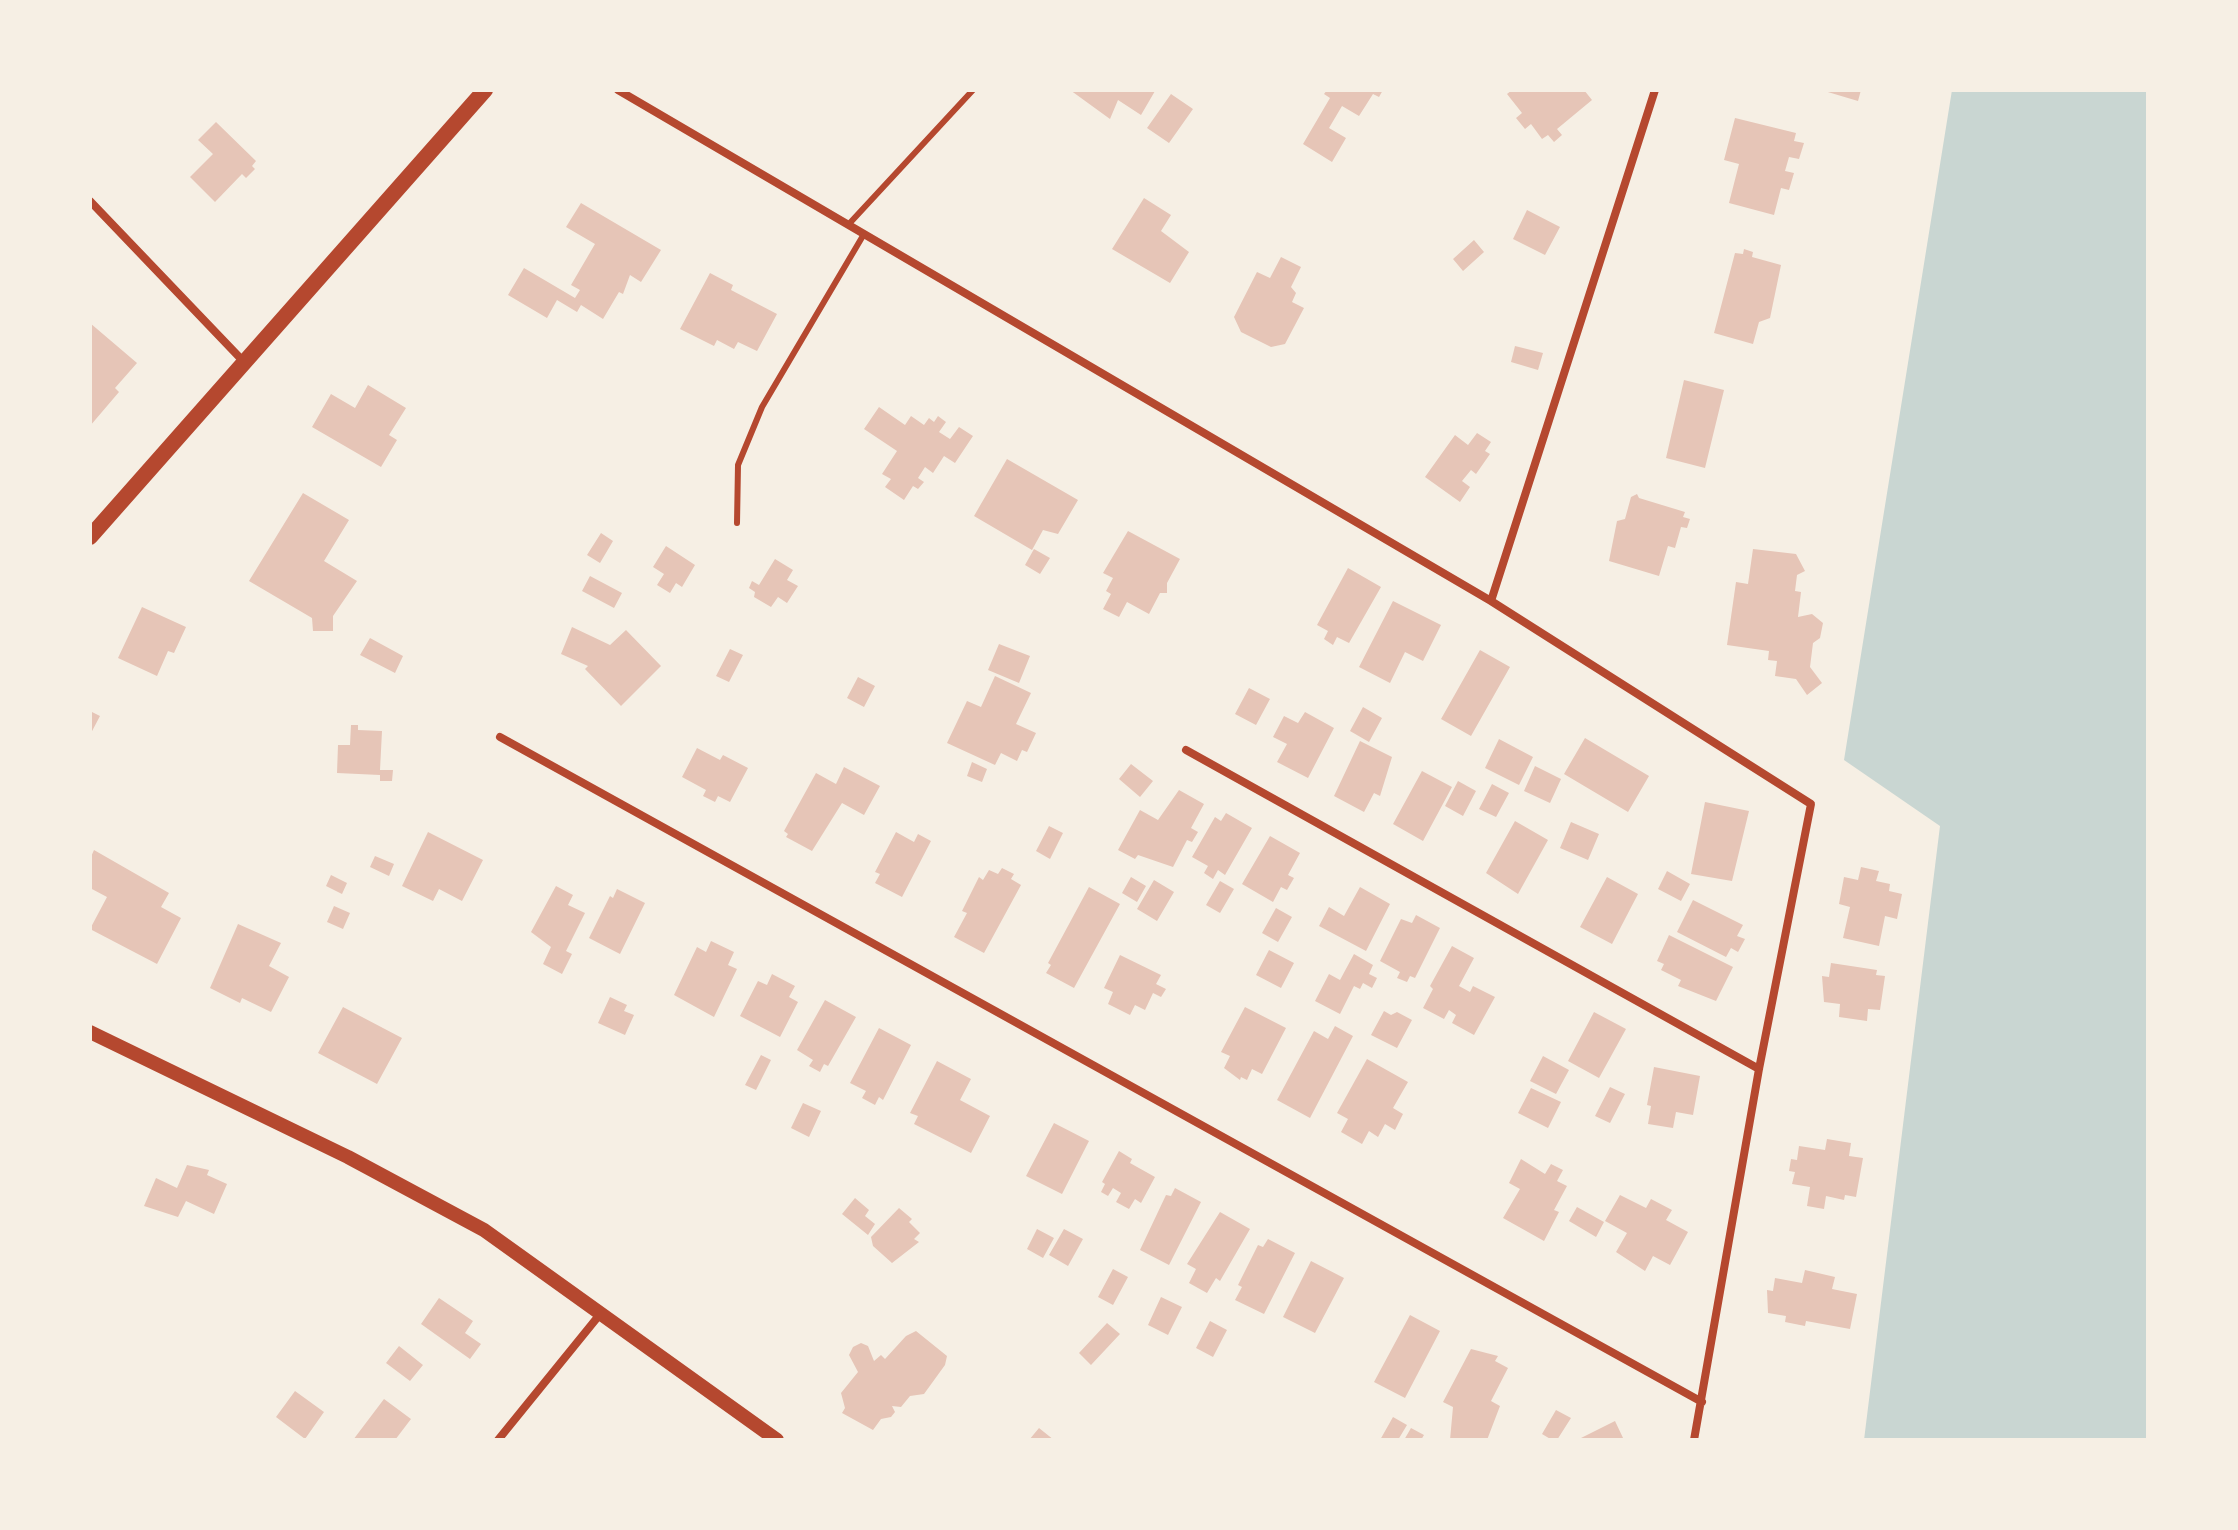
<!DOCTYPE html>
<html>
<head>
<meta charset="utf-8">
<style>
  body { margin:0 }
  #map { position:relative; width:2238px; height:1530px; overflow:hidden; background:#f6efe4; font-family:Ubuntu,sans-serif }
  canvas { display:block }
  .frame { position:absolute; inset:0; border:92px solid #f6efe4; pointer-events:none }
</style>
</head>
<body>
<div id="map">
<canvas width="2238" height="1530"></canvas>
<div class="frame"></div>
</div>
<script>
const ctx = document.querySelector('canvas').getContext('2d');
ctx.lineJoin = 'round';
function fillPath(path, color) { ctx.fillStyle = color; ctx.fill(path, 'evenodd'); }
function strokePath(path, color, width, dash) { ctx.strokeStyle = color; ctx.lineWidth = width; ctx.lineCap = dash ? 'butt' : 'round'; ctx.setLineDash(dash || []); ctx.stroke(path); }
fillPath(new Path2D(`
  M1952,90H2148V1440H1864L1940,826L1844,760Z`), '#c9d6d2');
fillPath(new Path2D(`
  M1070,90H1153L1155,91L1141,115L1118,100L1110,119Z
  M1327,90H1383L1379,97L1373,94L1359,116L1342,106L1329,128L1346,138L1332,162L1303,144L1330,98L1324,94Z
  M1512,90H1584L1592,100L1557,129L1562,135L1554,142L1548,135L1542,139L1531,124L1525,129L1516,118L1522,113L1507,94Z
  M1821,90H1861L1858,101Z
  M1171,94L1193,109L1169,143L1147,128Z
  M1735,118L1796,133L1794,141L1804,143L1799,159L1789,157L1785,171L1794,173L1789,190L1781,188L1774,215L1729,203L1739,164L1724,160Z
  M216,122L256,161L252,166L255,169L246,178L242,174L215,202L190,177L213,154L198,140Z
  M1144,198L1171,215L1161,231L1189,252L1170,283L1112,249Z
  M581,203L661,250L641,282L630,275L623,294L619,292L603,319L581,305L577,312L557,300L547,318L508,295L524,268L575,298L580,290L571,285L595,244L566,227Z
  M1527,210L1560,227L1545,255L1513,239Z
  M1474,240L1484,252L1463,271L1453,259Z
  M1744,249L1753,252L1752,257L1781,265L1770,318L1759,322L1753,344L1714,333L1735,253L1743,254Z
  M1281,257L1301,267L1291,287L1296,293L1292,302L1304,308L1285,344L1271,347L1241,332L1234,317L1257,272L1270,278Z
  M710,273L733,285L731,290L777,314L757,351L738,342L734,349L717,340L714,346L680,329Z
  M90,323L137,363L115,388L119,392L90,426Z
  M1515,346L1543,353L1538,370L1511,362Z
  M1684,380L1724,390L1705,468L1666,458Z
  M368,385L406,408L389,435L397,440L381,467L312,427L331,394L355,408Z
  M879,407L905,425L911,416L924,425L929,418L934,422L938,416L946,422L939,432L950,439L959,427L973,436L955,463L944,456L933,473L925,467L918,478L924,482L918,489L913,486L904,500L885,487L891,479L882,474L897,451L864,429Z
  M1477,433L1491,442L1485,451L1490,454L1476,474L1471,470L1462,481L1470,487L1460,502L1425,477L1455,435L1468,445Z
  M1007,459L1078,500L1058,534L1043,530L1032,550L974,516Z
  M303,493L349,520L324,561L357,581L333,616V631H313L312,618L249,581Z
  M1637,494L1639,498L1685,512L1683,517L1690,519L1687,528L1681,527L1675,548L1668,546L1659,576L1609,561L1617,521L1625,519L1631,497Z
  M1128,531L1180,559L1167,583V593H1160L1149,614L1127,602L1119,617L1103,609L1111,594L1106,591L1113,578L1103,573Z
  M601,533L613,541L600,563L587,555Z
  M666,546L695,565L682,587L676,583L670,593L657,585L664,574L653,567Z
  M1034,549L1050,558L1040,574L1025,565Z
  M1753,549L1796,554L1805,571L1797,575L1795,591L1801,592L1798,617L1812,614L1823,623L1820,638L1813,643L1810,667L1822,683L1807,695L1796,679L1775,676L1777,661L1768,660L1769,651L1727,645L1736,582L1748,584Z
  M775,559L793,570L787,580L798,586L787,603L778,597L771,607L754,597L755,592L749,588L752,581L759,585Z
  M1348,568L1381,587L1349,643L1337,637L1333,645L1324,639L1328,631L1317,625Z
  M590,576L622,593L614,608L582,591Z
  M1393,601L1441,625L1423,661L1405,652L1390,683L1359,667Z
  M142,607L186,627L174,653L168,651L157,676L118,658Z
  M572,627L610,645L626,630L661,666L621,706L585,669L588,666L561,654Z
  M370,638L403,656L395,673L360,655Z
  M999,644L1030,656L1019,683L988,670Z
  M730,649L743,655L729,682L716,676Z
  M1480,650L1510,667L1471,736L1441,719Z
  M995,676L1031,693L1016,724L1036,733L1027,752L1022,750L1017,761L1001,753L995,765L947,743L967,701L981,707Z
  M858,677L875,686L864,707L847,698Z
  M1249,688L1270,699L1256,725L1235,714Z
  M1363,707L1382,718L1369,742L1350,731Z
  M90,711L100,716L90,735Z
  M1305,712L1334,728L1308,778L1277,762L1287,744L1273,737L1284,716L1298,723Z
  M351,725H358V730L382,731L380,770H393L392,781H380V775L337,773L338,745H350Z
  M1585,738L1649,776L1628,812L1564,774Z
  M1499,739L1533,757L1519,785L1485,768Z
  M1360,741L1392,757L1380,796L1374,793L1364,812L1334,796Z
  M697,748L720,760L723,755L748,768L730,802L718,796L715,802L703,796L706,790L682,777Z
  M972,762L987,769L982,782L967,776Z
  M1131,764L1153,781L1140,797L1119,779Z
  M1535,766L1561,779L1550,803L1524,791Z
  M844,767L880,786L864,815L842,803L812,851L786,837L788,834L784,831L816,773L836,784Z
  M1422,771L1452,787L1423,841L1393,824Z
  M1458,781L1476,791L1463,816L1445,806Z
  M1492,784L1509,793L1496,817L1479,809Z
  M1179,790L1204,804L1191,828L1198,832L1192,842L1187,840L1173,867L1138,855L1135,859L1118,850L1140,810L1158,820Z
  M1705,802L1749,811L1732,881L1691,874Z
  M1226,813L1252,828L1225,875L1218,870L1213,879L1204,873L1208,866L1192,857L1215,817L1221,821Z
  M1515,821L1548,840L1518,894L1486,873Z
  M1571,822L1599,834L1588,860L1560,848Z
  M1049,826L1063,833L1050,859L1036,851Z
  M428,832L483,860L462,901L439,889L433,901L402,886Z
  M896,832L914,842L918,834L931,841L902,897L875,883L880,874L875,872Z
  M1270,836L1300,853L1288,875L1294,878L1287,890L1281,887L1273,902L1242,884Z
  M94,850L169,893L161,907L181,918L157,964L90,929L107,897L90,888V859Z
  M375,856L394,864L389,876L370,867Z
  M1861,867L1879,871L1876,881L1890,884L1889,891L1902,894L1897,919L1885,916L1879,946L1843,938L1850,907L1839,904L1844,877L1858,880Z
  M1002,868L1014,874L1011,879L1021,885L984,953L954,937L967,913L962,911L979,877L983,880L989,870L998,874Z
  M1667,871L1690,884L1681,901L1658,889Z
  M331,875L347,883L342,894L326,886Z
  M1131,877L1146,886L1137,902L1122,893Z
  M1607,877L1638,894L1612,944L1580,927Z
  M1154,880L1174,892L1157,921L1137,909Z
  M1220,881L1234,889L1220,913L1206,905Z
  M556,886L573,895L568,905L585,913L566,951L572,954L562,974L543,964L551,947L531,932Z
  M1089,887L1120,904L1074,988L1046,973L1051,965L1048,963Z
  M1360,887L1390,904L1366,951L1319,926L1329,907L1344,916Z
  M617,889L645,903L620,954L589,938L610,896L613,898Z
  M1693,900L1743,925L1737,936L1745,939L1738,952L1731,948L1726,957L1677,932Z
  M334,906L350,913L343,929L327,922Z
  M1276,908L1292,917L1278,942L1262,933Z
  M1416,915L1440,928L1415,978L1410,976L1407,982L1397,978L1400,972L1380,961L1401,919L1412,923Z
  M238,924L281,943L269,966L289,977L271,1012L242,998L240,1003L210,988Z
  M1669,935L1733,967L1716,1001L1678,986L1681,980L1661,970L1664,964L1657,961Z
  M711,941L734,952L728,965L737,969L714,1017L674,995L697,947L706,952Z
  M1452,946L1474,958L1459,986L1470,992L1473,986L1495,997L1474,1035L1452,1023L1456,1015L1449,1010L1444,1019L1423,1008L1433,989L1430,986Z
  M1269,950L1294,963L1281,988L1256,975Z
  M1354,954L1373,965L1369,974L1377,978L1372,988L1363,983L1360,989L1354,986L1340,1014L1315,1001L1329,974L1340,980Z
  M1120,955L1161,975L1156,984L1166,989L1161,997L1153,993L1145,1010L1135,1005L1130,1015L1108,1004L1113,992L1104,988Z
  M1831,963L1877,970L1876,975L1885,976L1880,1010L1868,1009L1867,1021L1839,1017L1840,1004L1824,1002L1822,976L1829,977Z
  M772,974L795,986L789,997L798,1002L780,1037L740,1016L758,981L767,985Z
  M610,997L627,1005L624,1011L634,1015L625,1035L598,1023Z
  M825,1000L856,1017L828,1066L824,1064L820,1072L809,1066L813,1060L797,1050Z
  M343,1007L402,1038L377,1084L318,1053Z
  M1245,1007L1286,1028L1262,1074L1252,1069L1247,1080L1241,1077L1240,1080L1224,1068L1230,1056L1221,1052Z
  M1384,1011L1391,1015L1397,1012L1412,1020L1397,1048L1371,1035Z
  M1594,1012L1626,1029L1599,1078L1568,1061Z
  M1335,1026L1353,1036L1310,1118L1277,1100L1314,1031L1328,1039Z
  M879,1028L911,1045L883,1100L879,1097L875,1105L862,1098L866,1091L850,1083Z
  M761,1055L771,1060L756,1090L745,1085Z
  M1543,1056L1569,1070L1556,1094L1530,1081Z
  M1367,1059L1408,1082L1393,1108L1403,1114L1395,1130L1385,1124L1378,1137L1369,1131L1362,1144L1341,1132L1348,1119L1337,1113Z
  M937,1061L971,1079L960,1100L990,1116L971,1153L914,1124L918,1116L910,1113Z
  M1654,1067L1700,1076L1693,1115L1676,1112L1673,1128L1648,1124L1651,1106L1647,1105Z
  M1610,1087L1625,1094L1610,1123L1595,1116Z
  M1531,1088L1561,1102L1548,1128L1518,1113Z
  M803,1103L821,1111L809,1137L791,1128Z
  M1054,1123L1089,1141L1062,1194L1026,1176Z
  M1827,1139L1851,1143L1849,1156L1863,1158L1856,1197L1845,1195L1844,1200L1826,1196L1824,1209L1807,1206L1810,1187L1792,1184L1795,1172L1789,1171L1791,1159L1797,1160L1799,1146L1825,1150Z
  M1119,1151L1132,1159L1130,1163L1155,1177L1141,1203L1135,1199L1129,1209L1116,1202L1121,1193L1113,1188L1108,1196L1101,1192L1105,1184L1102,1182Z
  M1521,1159L1545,1174L1551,1164L1563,1170L1557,1181L1567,1186L1554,1210L1559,1212L1544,1241L1503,1218L1520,1189L1509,1183Z
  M187,1165L209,1170L207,1175L227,1184L214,1214L186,1201L178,1217L144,1206L156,1178L177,1188Z
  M1175,1188L1201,1202L1169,1265L1140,1250L1166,1195L1171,1196Z
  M1620,1195L1646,1208L1651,1199L1672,1210L1666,1220L1688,1232L1670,1265L1653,1256L1645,1271L1616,1252L1627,1233L1605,1221Z
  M855,1198L869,1210L865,1216L875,1224L868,1235L842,1214Z
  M1577,1207L1604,1222L1596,1237L1569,1221Z
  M899,1208L912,1219L909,1222L920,1233L914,1239L919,1242L892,1263L873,1246L871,1237Z
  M1220,1212L1250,1229L1220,1281L1216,1278L1207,1293L1189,1283L1196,1269L1187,1264Z
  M1037,1229L1054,1238L1043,1258L1027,1249Z
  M1064,1229L1083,1239L1068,1266L1049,1255Z
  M1268,1239L1295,1253L1264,1314L1235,1300L1242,1287L1238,1285L1258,1245L1263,1247Z
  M1311,1261L1344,1278L1315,1333L1283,1317Z
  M1113,1269L1128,1277L1113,1305L1098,1297Z
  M1805,1270L1835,1277L1832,1289L1857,1294L1850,1329L1806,1321L1805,1326L1785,1322L1786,1316L1768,1313L1767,1290L1773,1291L1775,1278L1802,1283Z
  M1161,1297L1182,1307L1168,1335L1148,1325Z
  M439,1298L473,1321L465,1333L481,1344L470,1359L421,1324Z
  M1410,1315L1440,1331L1405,1398L1374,1382Z
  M1210,1321L1227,1330L1213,1357L1196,1348Z
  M1107,1323L1120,1334L1091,1365L1079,1353Z
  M916,1331L947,1356L945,1365L924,1394L910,1396L901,1407L892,1406L895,1412L891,1417L881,1419L873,1430L842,1413L845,1408L841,1393L858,1372L849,1355L853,1347L861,1343L868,1346L874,1361L881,1355L885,1359L906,1336Z
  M399,1346L423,1365L410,1381L386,1363Z
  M1471,1349L1498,1356L1495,1361L1508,1368L1491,1401L1500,1406L1487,1440H1450L1453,1407L1443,1402Z
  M295,1391L324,1412L305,1439L276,1417Z
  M384,1399L411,1419L395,1440H353Z
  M1556,1410L1571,1418L1557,1440H1552L1542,1434Z
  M1393,1417L1407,1425L1398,1440H1380Z
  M1615,1421L1624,1440H1577Z
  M1039,1428L1054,1440H1029Z
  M1411,1428L1424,1435L1421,1440H1404Z`), '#e6c5b7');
strokePath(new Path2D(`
  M848,225L973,90
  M737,523L738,465L762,407L864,234`), '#b5482f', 6);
strokePath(new Path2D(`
  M618,90L1491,601L1811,804L1759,1069L1694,1440
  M90,201L244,362
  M1491,601L1655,90
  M500,737L1702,1402
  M1186,750L1759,1069
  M498,1440L601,1313`), '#b5482f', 8);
strokePath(new Path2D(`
  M90,1032L348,1157L484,1230L777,1440`), '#b5482f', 14);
strokePath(new Path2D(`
  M90,537L485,90`), '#b5482f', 16);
</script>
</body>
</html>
